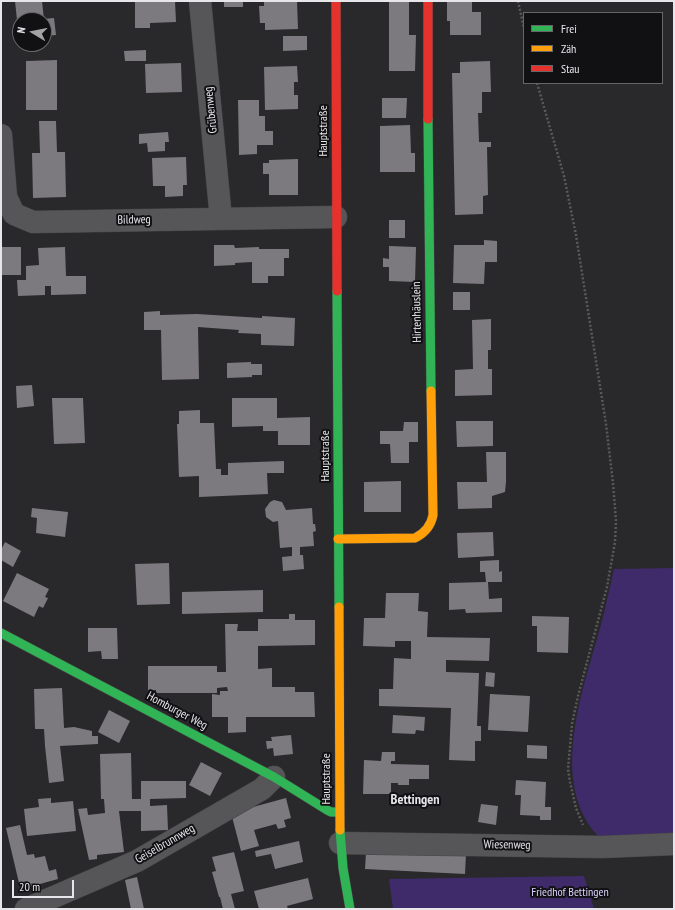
<!DOCTYPE html>
<html>
<head>
<meta charset="utf-8">
<style>
  body { margin:0 }
  #map { position:relative; width:675px; height:910px; overflow:hidden; background:#29282b; font-family:"PT Sans Narrow",sans-serif }
  canvas { display:block }
  .frame { position:absolute; inset:0; border:2px solid #e7e6ea; pointer-events:none }
  .legend { position:absolute; left:523px; top:12px; width:140px; height:72px; box-sizing:border-box; background:#111013; border:1px solid #676669; margin:0; padding:5px 7px; list-style:none; font-size:12px; color:#e7e6ea }
  .legend li { display:flex; align-items:center; gap:8px; height:20px }
  .legend b { width:20px; border:1px solid #676669 }
  .north { position:absolute; left:12px; top:12px; width:40px; height:40px; box-sizing:border-box; background:#111013; border:1px solid #676669; border-radius:50%; rotate:280deg; font-size:11px; font-weight:700; line-height:16px; text-align:center; color:#e7e6ea }
  .north::after { content:''; display:block; margin:auto; width:14px; height:18px; background:#a4a4a7; clip-path:polygon(50% 0,100% 100%,50% 72%,0 100%) }
  .scale { position:absolute; left:12px; top:880px; width:62px; height:18px; box-sizing:border-box; border:2px solid #e7e6ea; border-top:0; padding-left:5px; font-size:12px; line-height:14px; white-space:nowrap; color:#e7e6ea; -webkit-text-stroke:3px #111013; paint-order:stroke }
</style>
</head>
<body>
<div id="map">
<canvas width="675" height="910"></canvas>
<div class="frame"></div>
<ul class="legend">
<li><b style="height:5px;background:#30b455"></b>Frei</li>
<li><b style="height:5px;background:#ff9f0a"></b>Zäh</li>
<li><b style="height:5px;background:#e5322d"></b>Stau</li>
</ul>
<div class="north">N</div>
<div class="scale">20 m</div>
</div>
<script>
const ctx = document.querySelector('canvas').getContext('2d');
ctx.lineJoin = 'round';
function fillPath(path, color) { ctx.fillStyle = color; ctx.fill(path, 'evenodd'); }
function strokePath(path, color, width, dash) { ctx.strokeStyle = color; ctx.lineWidth = width; ctx.lineCap = dash ? 'butt' : 'round'; ctx.setLineDash(dash || []); ctx.stroke(path); }
function label(font, color, halo, rows, align = 'center') {
  ctx.font = font + ' "PT Sans Narrow",sans-serif'; ctx.lineWidth = 4; ctx.setLineDash([]); ctx.textBaseline = 'middle'; ctx.strokeStyle = halo; ctx.fillStyle = color; for (const [text, x, y, turn = 0] of rows) {
    ctx.save(); ctx.translate(x, y); ctx.rotate((+turn || 0) * Math.PI / 180); ctx.textAlign = isNaN(turn) ? turn : align; if (halo) ctx.strokeText(text, 0, 0); ctx.fillText(text, 0, 0); ctx.restore();
  }
}
fillPath(new Path2D(`
  M674,568V840L598,836C549,783 582,692 599,632C605,611 609,590 614,569Z
  M584,876L594,909H393L389,879Z`), '#3f2b6a');
fillPath(new Path2D(`
  M15,1H42L44,20H20V39H19Z
  M135,1H175L176,22L150,23V28H135Z
  M224,1H243V7H224Z
  M264,1H297L298,29L265,30V23H260L259,6H264Z
  M389,1H409V35H416L415,71H389Z
  M447,1H472V12H481V35H450V21H447Z
  M54,18L56,35L44,36V19Z
  M283,36H307V50L283,51Z
  M146,50V61H125L124,51Z
  M57,60V110H26V61Z
  M490,61L491,92H482V113H478L479,142H491V147H487L488,195L483,196V214L455,215L452,73H460V62Z
  M181,63L182,92L146,93L145,64Z
  M297,66L298,82H294V95H298V109L265,110L264,67Z
  M382,98H407L406,118H382Z
  M238,100H259V116H265V131H273V145H257V154L239,155Z
  M39,121H56L57,152H65L66,197L33,198L32,153H40Z
  M410,125L411,153H415V172H380V126Z
  M168,132L169,142H165V151L148,152L147,143L139,144V134Z
  M186,157L187,185H183V196L165,197V186H153L152,158Z
  M298,159V195H269V174H263V163H269V160Z
  M389,220H405V238H389Z
  M484,240L497,241V262H485L484,284L453,283L454,245H484Z
  M214,245H234L235,248L259,247V249H289V258H284V276H268V283H252V262L235,263V265L214,266Z
  M389,246L416,247L415,282L389,281V267H383V258L389,259Z
  M2,247H21V275H2Z
  M65,247L66,276H86V294L51,295V286H45V295L18,296L17,280H26V266L39,265L38,248Z
  M453,292H470V310H453Z
  M160,311V315L197,314L262,318V316L295,318L294,346L261,345V334L238,333L239,330L198,327L199,379L162,380L161,330H144V312Z
  M491,319V350H488V369H492V395L455,396V370L473,369L472,320Z
  M251,362V364H262V375H252V377L227,378V363Z
  M32,385L34,406L17,408L16,386Z
  M52,398H83L85,443L54,444Z
  M232,398H277V418L310,417V445H278V431H263V426L232,427Z
  M200,410V423H214L216,469H221V475H228V463L284,461V473H267L268,494L199,497V476L179,477L177,424H179V411Z
  M456,421H493V446L457,447Z
  M404,422H418V442H409V463H391L390,444H380V431H403Z
  M486,452H506V482L505,492L492,496V508L458,509L457,482H487Z
  M401,481V512H364V482Z
  M274,500L282,502L286,510L312,508L313,524H315L316,531L313,532L314,546L300,547V555H303L304,569L283,571L282,557L292,556V547L280,548L278,521L273,522L266,517L265,509L270,502Z
  M32,508L68,512L65,537L36,533L37,518L31,517Z
  M493,532L494,556L458,558L457,533Z
  M5,542L21,551L13,567L1,560V550Z
  M499,560V572L502,571V582H488L489,599L502,598V612L466,613L465,609L449,610V583L486,582L485,572H480V561Z
  M169,563L170,604L137,605L135,564Z
  M17,573L49,589L45,597L48,598L43,608L39,606L34,617L3,601Z
  M263,590V612L182,614V592Z
  M386,593H419L418,611L428,612L427,637L490,638L489,661L446,660V672L479,673L477,726H481V741H475V761L449,760L451,708L379,706V689H393L394,658L411,659V641H395V647L363,646L364,618H385Z
  M289,614H295V620H315V645L258,646V669L272,668V687H295V692H314L315,717H246V732L228,733V717H212V694L220,695V691H228L227,687L217,688V693H156V690H148V666H217V672H226L225,624H238L237,631H258V619H289Z
  M532,616L569,617L568,653L537,652V626H532Z
  M88,628H117L118,659H102L101,651L88,652Z
  M486,672L495,673L494,687L485,686Z
  M62,688L64,728L74,727L92,731V736H98V744L60,746L64,781L49,783L45,746L44,729H35L34,689Z
  M490,694L530,696L528,732L488,730Z
  M109,710L130,721L119,743L98,732Z
  M393,715L425,717L424,731L416,730L415,734L392,733Z
  M291,735L293,754L274,756L273,748L267,749L266,741H272L271,737Z
  M527,745L547,746V759L527,758Z
  M382,752H395V761H391V764L429,765V779H409V785H398V783H391V794H363L364,760L381,761Z
  M131,753L132,799H141V781H186V798L150,799V806L167,805L168,830L141,831V811H119L124,852L97,855V859L89,860L78,809L87,808L88,815L105,813L104,799H101L100,754Z
  M201,762L222,773L210,796L189,785Z
  M516,780L546,782L545,807H551V820H540V816L520,815L521,795H515Z
  M51,798V803L73,801L76,831L27,836L24,809L39,807L38,799Z
  M286,798L291,818L284,820L286,827L278,829L276,824L254,830L259,846L241,851L231,813Z
  M481,804L498,806L496,825L478,822Z
  M20,825L27,855L34,854L35,858L45,856L49,871L56,869L58,879L29,887L27,881L19,883L6,828Z
  M299,841L303,862L275,869L271,854L256,857L255,851Z
  M234,852L244,891L231,894L235,909H223L220,897H219L212,872L216,871L212,857Z
  M366,852L466,854L465,874L365,869Z
  M137,877L144,909H131L125,880Z
  M308,878L313,899L287,906L288,909H259L254,891Z`), '#7c7a7e');
const street = new Path2D(`
  M200,1L221,219
  M1,135L6,197L14,214L33,222L336,217
  M340,843L602,847L674,844
  M26,909L137,861L262,789L274,777`);
const fast = new Path2D(`
  M428,119L431,391
  M337,291L339,607
  M1,633L274,777L327,810L331,812H339
  M340,830L343,868L350,909`);
const slow = new Path2D(`
  M338,539L415,538C425,533 431,526 433,515L431,391
  M339,607L340,830`);
const jam = new Path2D(`
  M336,1L337,291
  M428,1V119`);
strokePath(street, '#454447', 23);
strokePath(fast, '#454447', 10);
strokePath(slow, '#454447', 10);
strokePath(jam, '#454447', 10);
strokePath(new Path2D(`
  M518,1L524,28
  M537,83L564,176L576,235L606,424L613,483L616,521L615,542L607,587L578,696L572,724L568,769L570,782L576,808L583,825`), '#5a5a5b', 2.5, [2, 2]);
strokePath(street, '#565658', 22);
strokePath(fast, '#30b455', 9);
strokePath(slow, '#ff9f0a', 9);
strokePath(jam, '#e5322d', 9);
label('12px', '#e7e6ea', '#111013', [
  ["Grübenweg",211,110,-96],
  ["Hauptstraße",324,131,-90],
  ["Bildweg",134,220,-1],
  ["Hirtenhäuslein",417,312,-91],
  ["Hauptstraße",326,456,-90],
  ["Homburger Weg",177,711,28],
  ["Hauptstraße",327,779,-90],
  ["Geiselbrunnweg",165,844,-30],
  ["Wiesenweg",507,845,1]
]);
label('12px', '#d9d0fc', '#111013', [
  ["Friedhof Bettingen",570,893]
]);
label('bold 14px', '#e7e6ea', '#111013', [
  ["Bettingen",415,800]
]);
</script>
</body>
</html>
